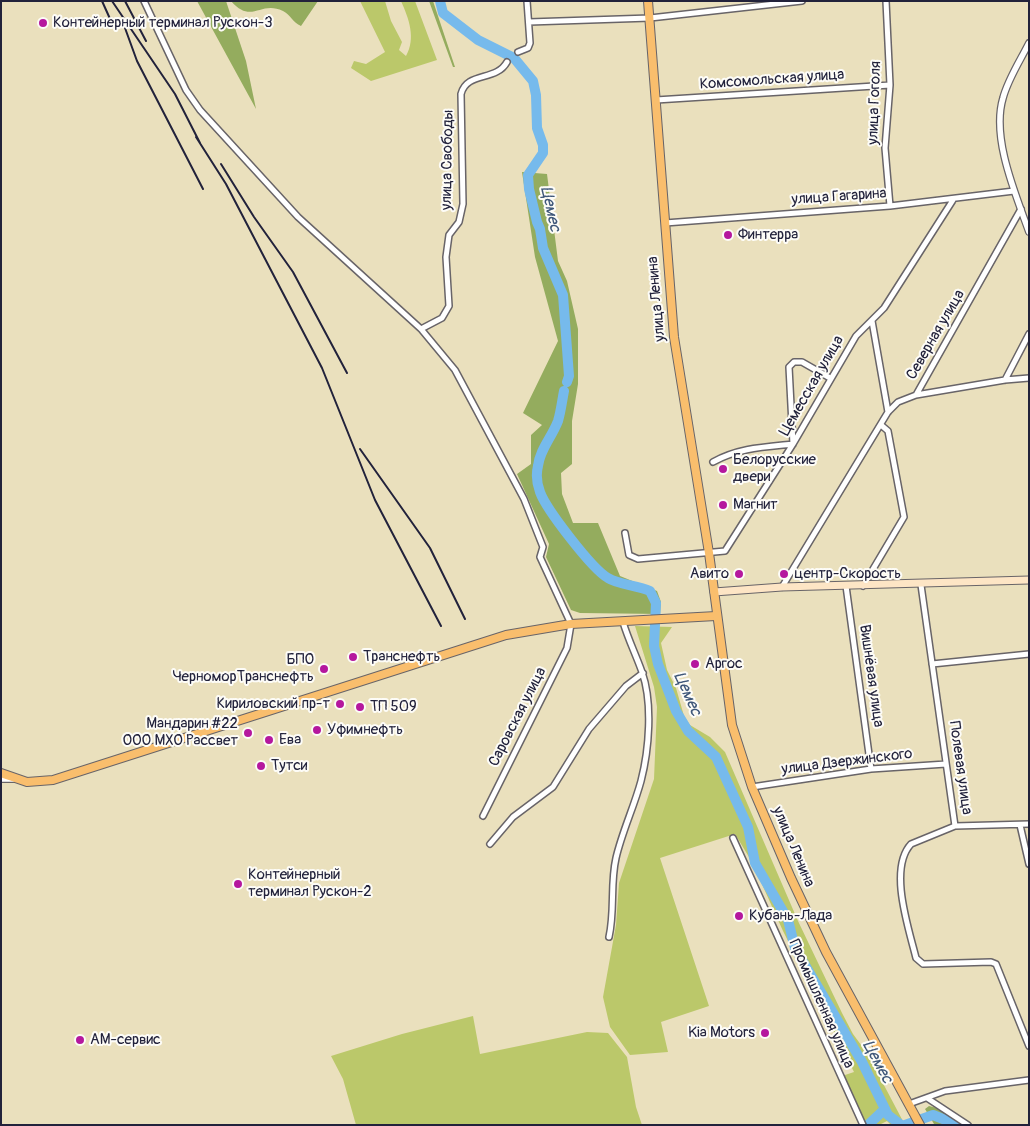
<!DOCTYPE html>
<html>
<head>
<meta charset="utf-8">
<style>
  body { margin:0 }
  #map { position:relative; width:1030px; height:1126px; overflow:hidden; background:#eae0bd; font-family:Pangolin,sans-serif }
  canvas { display:block }
  .frame { position:absolute; inset:0; border:2px solid #22223b; pointer-events:none }
</style>
</head>
<body>
<div id="map">
<canvas width="1030" height="1126"></canvas>
<div class="frame"></div>
</div>
<script>
const ctx = document.querySelector('canvas').getContext('2d');
ctx.lineJoin = 'round';
function fillPath(path, color) { ctx.fillStyle = color; ctx.fill(path, 'evenodd'); }
function strokePath(path, color, width, dash) { ctx.strokeStyle = color; ctx.lineWidth = width; ctx.lineCap = dash ? 'butt' : 'round'; ctx.setLineDash(dash || []); ctx.stroke(path); }
function label(font, color, halo, rows, align = 'center') {
  ctx.font = font + ' Pangolin,sans-serif'; ctx.lineWidth = 4; ctx.setLineDash([]); ctx.textBaseline = 'middle'; ctx.strokeStyle = halo; ctx.fillStyle = color; for (const [text, x, y, turn = 0] of rows) {
    ctx.save(); ctx.translate(x, y); ctx.rotate((+turn || 0) * Math.PI / 180); ctx.textAlign = isNaN(turn) ? turn : align; if (halo) ctx.strokeText(text, 0, 0); ctx.fillText(text, 0, 0); ctx.restore();
  }
}
fillPath(new Path2D(`
  M360,1H385L391,21L402,42L399,50L406,56C416,38 409,19 401,1H415L437,60L371,81L351,68L354,61L366,64L385,52Z
  M635,626L672,627L661,643L667,670L676,688L684,716L690,725L710,737L725,752L798,921L842,1013L853,1034L867,1053L905,1125H891L887,1121L879,1125H866L842,1076L854,1072L783,931L752,862L735,834L660,858L709,1006L661,1022L668,1052L630,1055L610,1027L603,997L616,925L619,883L654,779L657,707L654,687Z
  M473,1016L480,1054L587,1032L608,1033L627,1057L636,1107L642,1125H356L343,1079L331,1056L402,1034Z`), '#bbc86a');
fillPath(new Path2D(`
  M197,1H226L246,61L256,109Z
  M231,1H318L301,26C293,23 290,14 283,11C260,0 252,25 231,1Z
  M429,1H433L455,67H453Z
  M522,172L547,174L558,261L567,281L578,329V384L572,421V464L561,473L562,494L573,523H598L620,576L657,591L661,602L660,614L580,613L571,610L546,557L549,544L517,474L531,464V435L542,425L523,413L558,341L535,257Z
  M929,1106L941,1109L966,1125L934,1124L925,1109Z`), '#94ac5e');
strokePath(new Path2D(`
  M440,1L443,13L478,40L514,58L533,81L536,95L537,128L543,145V153L528,175L529,189L537,222L540,229L543,248L563,295L569,376L567,382
  M564,391C562,401 561,411 558,421C552,437 540,449 538,466C536,474 537,484 540,492C546,509 592,569 608,578C619,585 637,585 650,591L656,603L654,646L658,664L676,711L688,731L716,757L748,827L755,863L788,920L795,948L862,1062L888,1115L901,1125
  M868,1125L885,1109
  M905,1125L933,1115L958,1125`), '#76baec', 10);
const minor = new Path2D(`
  M144,1L186,90L200,110L298,217L421,329L455,370L524,499L543,547L540,557L571,624L567,648L483,816
  M886,1L890,85L885,148L890,206
  M529,22L650,18L802,1
  M518,52L528,48L530,43L527,1
  M656,100L890,85
  M665,223L890,206L1014,191
  M872,321L888,412
  M421,329L442,318L449,306L446,257L449,235L459,222L463,204L461,94C467,71 496,82 507,62
  M1005,380L1029,334
  M916,395L1005,380L1029,378
  M713,462C738,448 764,447 793,444L789,367L794,362H802L830,378
  M625,533L629,555L638,559L725,551L793,444L856,336L884,308L953,200
  M921,585L955,826
  M846,586L871,769
  M863,586L904,517L888,431L881,425
  M782,587L888,412L898,402L916,395L1021,209
  M932,664L1029,654
  M752,787L871,769L946,764
  M1029,824L955,826L911,844C888,869 909,929 916,958L923,964L991,962L996,964L1029,1046
  M1020,825L1029,864
  M733,838L863,1125
  M490,844L513,817L553,787L589,729L626,686L643,673
  M609,937C615,911 610,884 616,858C622,832 634,807 641,781C649,750 653,703 642,672C636,655 628,639 623,622
  M927,1098L968,1125
  M909,1104L945,1091L1029,1080`);
const tertiary = new Path2D(`
  M1029,43C1020,61 1008,79 1003,98C991,138 1016,195 1029,232
  M1,779H13`);
const secondary = new Path2D(`
  M714,592L782,587L1029,580`);
const primary = new Path2D(`
  M1,773L27,782L53,780L506,635L571,624L716,616`);
const trunk = new Path2D(`
  M648,1L674,337L709,553L732,725L752,787L791,878L826,952L920,1125`);
strokePath(minor, '#686468', 8);
strokePath(tertiary, '#686468', 8);
strokePath(secondary, '#686468', 9);
strokePath(primary, '#686468', 10);
strokePath(trunk, '#686468', 10);
strokePath(minor, '#fff', 5);
strokePath(tertiary, '#fff', 5.5);
strokePath(secondary, '#fde5c5', 7);
strokePath(primary, '#f9be6d', 8);
strokePath(trunk, '#f9be6d', 8);
strokePath(new Path2D(`
  M102,1L111,21
  M112,1L175,94L200,143
  M125,1L146,41
  M125,28L137,61L203,189
  M196,137L226,184L322,368L375,500L441,626
  M221,164L254,217L293,272L347,373
  M360,449L430,548L465,619`), '#22223b', 2);
for (const [x, y, r, color] of [
  [43,23,5,"#b5179e"],
  [728,235,5,"#b5179e"],
  [723,469,5,"#b5179e"],
  [723,505,5,"#b5179e"],
  [739,574,5,"#b5179e"],
  [784,574,5,"#b5179e"],
  [353,657,5,"#b5179e"],
  [695,664,5,"#b5179e"],
  [324,669,5,"#b5179e"],
  [340,704,5,"#b5179e"],
  [360,707,5,"#b5179e"],
  [317,730,5,"#b5179e"],
  [248,733,5,"#b5179e"],
  [269,740,5,"#b5179e"],
  [261,766,5,"#b5179e"],
  [238,884,5,"#b5179e"],
  [739,916,5,"#b5179e"],
  [765,1033,5,"#b5179e"],
  [80,1040,5,"#b5179e"]
]) { const dot = new Path2D(); dot.arc(x, y, r, 0, 2 * Math.PI); ctx.fillStyle = color; ctx.fill(dot); strokePath(dot, '#fdfcf7', 2); }
label('15px', '#22223b', '#fdfcf7', [
  ["Контейнерный терминал Рускон-3",53,23],
  ["Финтерра",738,235],
  ["Белорусские",733,460],
  ["двери",733,477],
  ["Магнит",733,505],
  ["Авито",729,574,"right"],
  ["центр-Скорость",794,574],
  ["Транснефть",363,657],
  ["БПО",314,660,"right"],
  ["ЧерноморТранснефть",314,677,"right"],
  ["Аргос",705,664],
  ["Кириловский пр-т",330,704,"right"],
  ["ТП 509",370,707],
  ["Мандарин #22",238,724,"right"],
  ["ООО МХО Рассвет",238,741,"right"],
  ["Уфимнефть",327,730],
  ["Ева",279,740],
  ["Тутси",271,766],
  ["Контейнерный",248,875],
  ["терминал Рускон-2",248,892],
  ["Кубань-Лада",749,916],
  ["Kia Motors",755,1033,"right"],
  ["АМ-сервис",90,1040]
], 'left');
label('15px', '#22223b', '#fdfcf7', [
  ["Комсомольская улица",772,80,-4],
  ["улица Гоголя",875,103,-88],
  ["улица Свободы",448,160,-89],
  ["улица Гагарина",839,197,-4],
  ["улица Ленина",657,299,-95],
  ["Северная улица",936,335,-60],
  ["Цемесская улица",812,386,-60],
  ["Вишнёвая улица",871,676,82],
  ["Саровская улица",518,717,-63],
  ["улица Дзержинского",847,762,-7],
  ["Полевая улица",960,768,82],
  ["улица Ленина",793,847,67],
  ["Промышленная улица",821,1004,66]
]);
label('italic 16px', '#3f5779', '#fdfcf7', [
  ["Цемес",550,209,78],
  ["Цемес",687,694,66],
  ["Цемес",877,1062,62]
]);
</script>
</body>
</html>
